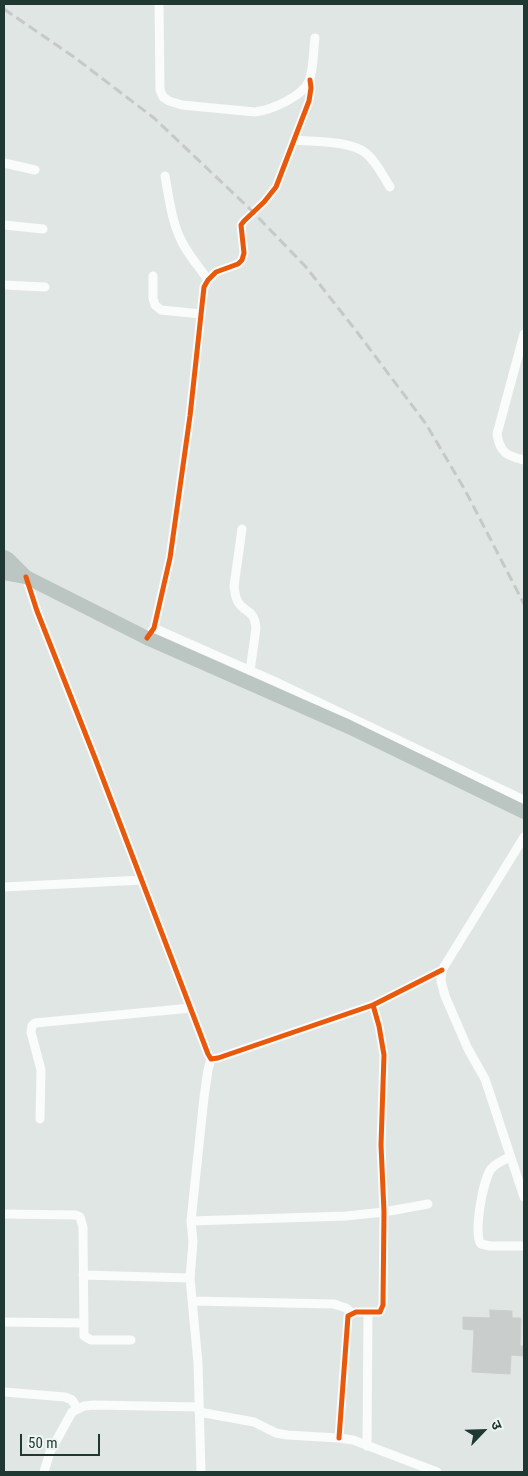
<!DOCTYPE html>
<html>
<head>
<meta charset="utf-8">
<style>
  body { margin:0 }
  #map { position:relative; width:528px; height:1476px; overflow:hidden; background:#e0e6e3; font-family:"Roboto Condensed","Noto Sans Devanagari",sans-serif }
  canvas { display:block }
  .frame { position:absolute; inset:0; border:5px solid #1f3831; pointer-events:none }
  .north { position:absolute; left:458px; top:1406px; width:50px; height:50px; -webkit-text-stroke:4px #edf6f1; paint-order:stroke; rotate:66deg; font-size:14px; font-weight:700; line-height:20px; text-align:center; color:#1f3831 }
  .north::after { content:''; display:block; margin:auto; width:18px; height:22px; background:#1f3831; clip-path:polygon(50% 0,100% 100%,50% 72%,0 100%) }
  .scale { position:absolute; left:20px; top:1434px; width:80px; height:22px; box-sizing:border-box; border:2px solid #1f3831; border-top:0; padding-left:6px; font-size:15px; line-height:18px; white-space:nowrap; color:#1f3831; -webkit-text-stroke:4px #edf6f1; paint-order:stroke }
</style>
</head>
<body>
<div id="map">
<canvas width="528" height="1476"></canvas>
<div class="frame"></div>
<div class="north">उ</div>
<div class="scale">50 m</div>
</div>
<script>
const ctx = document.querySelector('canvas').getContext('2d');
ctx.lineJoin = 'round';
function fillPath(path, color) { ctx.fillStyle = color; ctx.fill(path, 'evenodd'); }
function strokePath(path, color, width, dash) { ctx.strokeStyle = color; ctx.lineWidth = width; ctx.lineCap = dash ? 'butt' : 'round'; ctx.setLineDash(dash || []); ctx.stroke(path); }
const building = new Path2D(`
  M490,1310L512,1311V1318H521L520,1346H524V1356L511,1355L510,1374L472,1372L474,1330L463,1329V1317L490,1318Z`);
fillPath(building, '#c9cecc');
strokePath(building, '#c9cfcc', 1);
strokePath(new Path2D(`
  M159,4L160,90L163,97L169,101L182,105L255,112C271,110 302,97 309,81C314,69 313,51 315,38
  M294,140C315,142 351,140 367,154C377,163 383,176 390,187
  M4,163L35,170
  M165,176C169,198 172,224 183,244C190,257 200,268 208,280
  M4,225L43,229
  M153,276V298L155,305L161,310L201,314
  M4,285L45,287
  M524,334L497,434C500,453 507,456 524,460
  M242,529L234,586C235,592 235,597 238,602C245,614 254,608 256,628L250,671
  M26,577L37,611L95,758L208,1054L211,1059L218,1058L373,1005L442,970
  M154,628L274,681L524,800
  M147,638L154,628L170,558L190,416L204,287L208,280L216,272L238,264L242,260L244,253L241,225L244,221L264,202L276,187L309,101L311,88L310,80
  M524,837L442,970L441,981L445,996L468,1049L485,1079L524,1197
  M4,887L142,880
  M40,1119L41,1070L31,1032L32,1026L35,1023L191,1008
  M510,1157C503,1160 496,1163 491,1169C483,1180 473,1234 481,1244L490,1246H524
  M4,1214L76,1215L80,1217L83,1227L84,1336L91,1340H131
  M191,1221L346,1216L384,1212L428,1204
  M83,1275L190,1278
  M192,1301L334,1304L346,1308L352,1313
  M4,1322L84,1323
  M4,1392L65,1397L72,1400L77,1408
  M199,1412L254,1422L276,1433L287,1435L339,1438L353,1440L437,1472
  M339,1438L348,1316L356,1312H380L383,1305L384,1212L381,1145L384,1055L379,1026L373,1005
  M367,1446L368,1313
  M44,1472L50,1452L72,1412L84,1406L94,1405L199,1407
  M201,1472L198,1363L190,1278L193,1242L191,1221L204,1097L208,1070L211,1059`), '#fafbfb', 9);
strokePath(new Path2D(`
  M4,557L8,559L26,577
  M4,573L26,577L147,638L349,727L524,812`), '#bbc5c1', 14);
strokePath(new Path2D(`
  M4,9L74,57L154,118L251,210L306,267L357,332L426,424L465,490L524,604`), '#c5c9c8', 3, [10, 5]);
strokePath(new Path2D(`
  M26,577L37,611L95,758L208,1054L211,1059L218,1058L373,1005L442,970
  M147,638L154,628L170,558L190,416L204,287L208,280L216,272L238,264L242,260L244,253L241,225L244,221L264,202L276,187L309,101L311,88L310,80
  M339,1438L348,1316L356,1312H380L383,1305L384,1212L381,1145L384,1055L379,1026L373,1005`), '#e8590c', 5);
</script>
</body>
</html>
